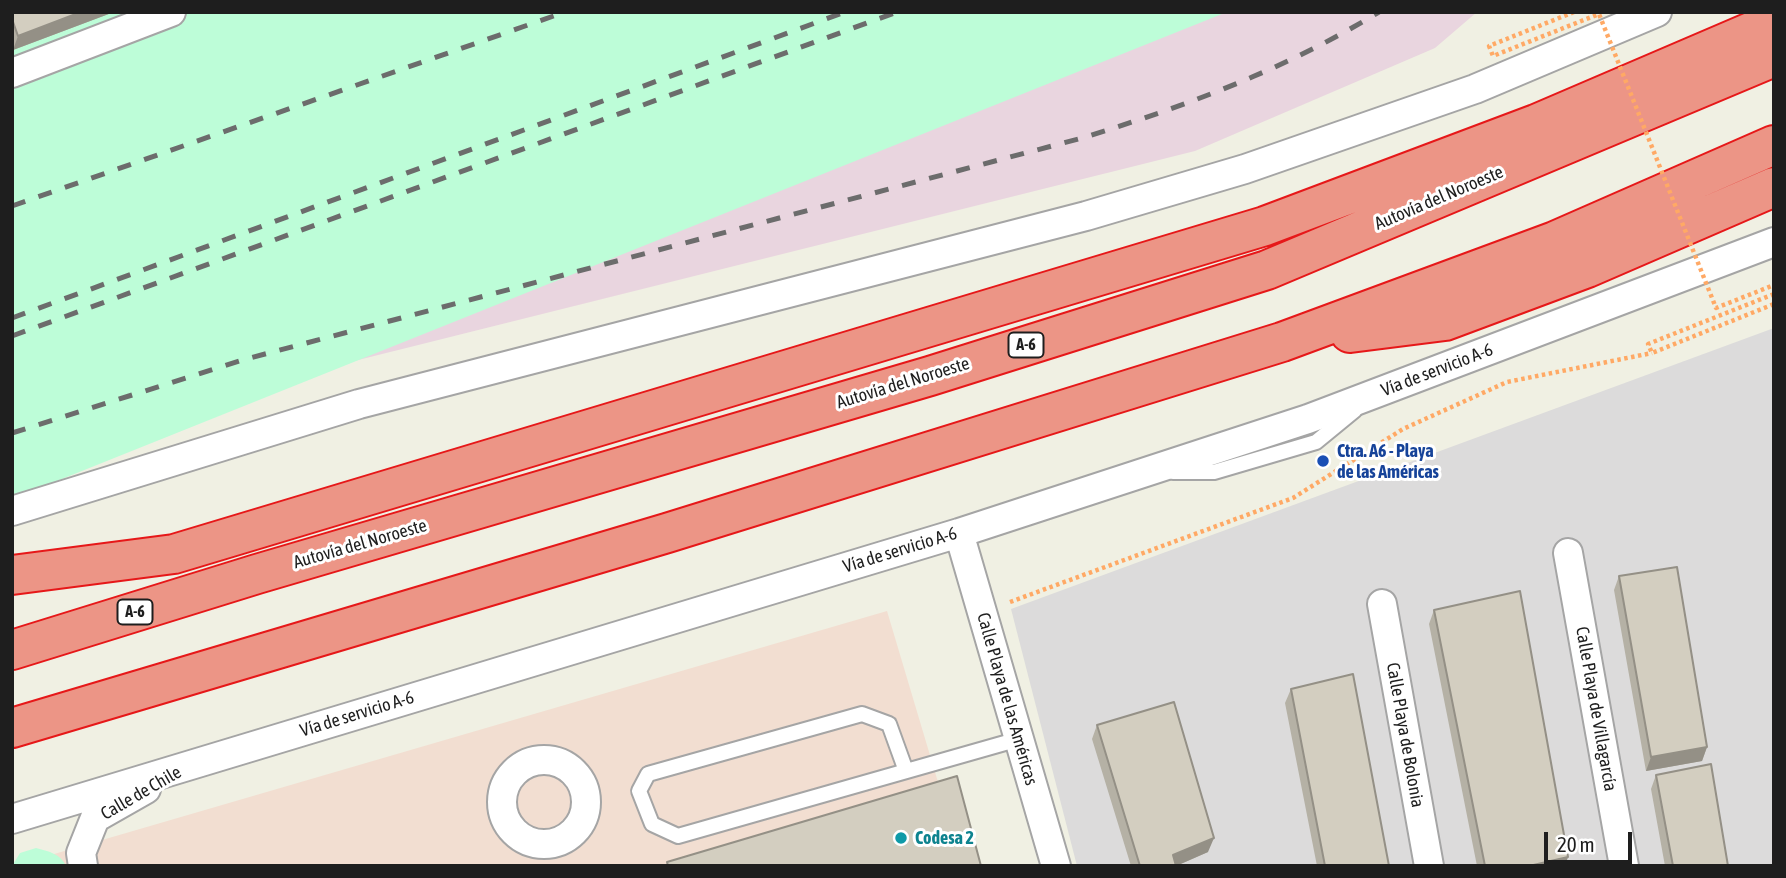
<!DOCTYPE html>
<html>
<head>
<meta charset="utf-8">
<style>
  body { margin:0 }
  #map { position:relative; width:1786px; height:878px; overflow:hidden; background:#f0f0e3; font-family:"Asap Condensed",sans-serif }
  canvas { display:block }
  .frame { position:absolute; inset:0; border:14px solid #1e1e1e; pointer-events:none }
  .scale { position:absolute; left:1544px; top:832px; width:88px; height:32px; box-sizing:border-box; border:4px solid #1e1e1e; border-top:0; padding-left:9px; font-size:21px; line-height:24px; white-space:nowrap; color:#1e1e1e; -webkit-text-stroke:5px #fff; paint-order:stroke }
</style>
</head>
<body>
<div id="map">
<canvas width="1786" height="878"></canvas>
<div class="frame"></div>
<div class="scale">20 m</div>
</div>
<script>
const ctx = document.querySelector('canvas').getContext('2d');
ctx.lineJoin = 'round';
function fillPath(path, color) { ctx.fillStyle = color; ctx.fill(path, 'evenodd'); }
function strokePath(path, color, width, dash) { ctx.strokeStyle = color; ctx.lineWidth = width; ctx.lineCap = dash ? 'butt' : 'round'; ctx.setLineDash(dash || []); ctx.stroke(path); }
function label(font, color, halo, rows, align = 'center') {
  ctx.font = font + ' "Asap Condensed",sans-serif'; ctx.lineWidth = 6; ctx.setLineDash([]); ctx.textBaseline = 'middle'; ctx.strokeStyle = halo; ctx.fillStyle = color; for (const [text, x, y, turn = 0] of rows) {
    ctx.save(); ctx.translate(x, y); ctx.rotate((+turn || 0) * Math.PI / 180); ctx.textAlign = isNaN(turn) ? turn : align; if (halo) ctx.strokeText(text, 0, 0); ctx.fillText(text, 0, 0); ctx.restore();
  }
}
fillPath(new Path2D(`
  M1774,328V866H1077L1011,609Z`), '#dcdbdb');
fillPath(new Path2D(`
  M887,611L963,866H13Z`), '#f2ded1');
fillPath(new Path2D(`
  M355,12H1477L1435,48L1195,151L246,388L12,151Z`), '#e9d5df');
fillPath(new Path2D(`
  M12,12H1227L12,499Z
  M36,848C48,851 61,854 66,866H12L20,853Z`), '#bdfdd8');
const service = new Path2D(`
  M1173,472H1214L1316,442L1355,410
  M906,771L889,724L862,714L648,774L639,791L652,824L678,836L1019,739`);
const minor = new Path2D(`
  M12,73L171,12
  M12,511L359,404L1086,216L1245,169L1475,89L1657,12
  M959,533L1056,866
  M1568,553L1624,866
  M1382,604L1429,866
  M502 802a42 42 0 1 1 84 0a42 42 0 1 1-84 0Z
  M12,819L959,533L1308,419L1774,242
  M83,866L81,853L95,818L146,789`);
const motorway = new Path2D(`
  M1350,333L1445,321L1587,268L1774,187
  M12,575L174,554L1265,226L1536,124L1774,22
  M12,650L257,574L930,376L1267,270L1774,57
  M12,728L667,533L1282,342L1555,241L1774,145`);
strokePath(service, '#a5a5a5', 18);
strokePath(minor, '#a5a5a5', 32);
strokePath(motorway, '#e61819', 42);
strokePath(new Path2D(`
  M1774,294L1648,344L1652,353L1774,304
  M1010,602L1293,498L1403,429L1507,382L1652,353`), '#ffa965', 4.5, [3.5, 3.5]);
strokePath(service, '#fff', 14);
strokePath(minor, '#fff', 28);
strokePath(motorway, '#ec9586', 38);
strokePath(new Path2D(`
  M12,206L565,12
  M12,318L845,12
  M12,336L897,12
  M12,433L246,359L1082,138C1186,106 1286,69 1379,12`), '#6c6c6c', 5, [14, 14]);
strokePath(new Path2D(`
  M1574,12L1489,46L1493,56L1599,14L1716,308L1774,285`), '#ffa965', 4.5, [3.5, 3.5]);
fillPath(new Path2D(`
  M12,12H114L13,50L12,47Z
  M1619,576L1707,747L1702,761L1646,771L1614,590Z
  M1434,610L1565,866H1477L1429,624Z
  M1291,689L1389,866H1317L1285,703Z
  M1097,725L1208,852L1176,866H1131L1092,739Z
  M1656,775L1728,866H1665L1651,789Z`), '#b5b1a5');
fillPath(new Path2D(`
  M81,12H114L13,50L18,36Z
  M1707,747L1702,761L1646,771L1651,757Z
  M1214,838L1208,852L1176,866L1173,855Z
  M1568,857L1565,866H1529Z`), '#949086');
const building = new Path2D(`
  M12,12H81L18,36L12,19Z
  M1677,567L1707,747L1651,757L1619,576Z
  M1520,591L1568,857L1529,866H1485L1434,610Z
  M1353,674L1389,866H1325L1291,689Z
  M1174,702L1214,838L1173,855L1176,866H1140L1097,725Z
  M1711,764L1728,866H1673L1656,775Z
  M957,776L981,866H668L667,862Z`);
fillPath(building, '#d3cec0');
strokePath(building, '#949086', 2);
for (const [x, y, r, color] of [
  [1323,461,7,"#1a4fb4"],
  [901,838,7,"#0f9aa8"]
]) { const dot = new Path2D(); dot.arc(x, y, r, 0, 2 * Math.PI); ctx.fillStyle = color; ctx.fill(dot); strokePath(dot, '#fff', 2.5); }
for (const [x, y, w] of [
  [1026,345,35],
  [135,612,35]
]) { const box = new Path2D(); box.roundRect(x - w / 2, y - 12.5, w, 25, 5); ctx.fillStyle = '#fff'; ctx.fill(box); strokePath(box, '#1e1e1e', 2); }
label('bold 16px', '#1e1e1e', null, [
  ["A-6",1026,345],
  ["A-6",135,612]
]);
label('18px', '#1e1e1e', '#fff', [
  ["Autovía del Noroeste",1439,198,-23],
  ["Vía de servicio A-6",1437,370,-21],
  ["Autovía del Noroeste",903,383,-17],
  ["Autovía del Noroeste",360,544,-16],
  ["Vía de servicio A-6",900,550,-17],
  ["Calle Playa de las Américas",1007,699,74],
  ["Calle Playa de Villagarcía",1596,709,80],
  ["Vía de servicio A-6",357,714,-17],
  ["Calle Playa de Bolonia",1405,735,80],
  ["Calle de Chile",141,793,-30]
]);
label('bold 18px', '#164399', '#fff', [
  ["Ctra. A6 - Playa",1337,451],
  ["de las Américas",1337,472]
], 'left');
label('bold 18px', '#0d838f', '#fff', [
  ["Codesa 2",915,838]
], 'left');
</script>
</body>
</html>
